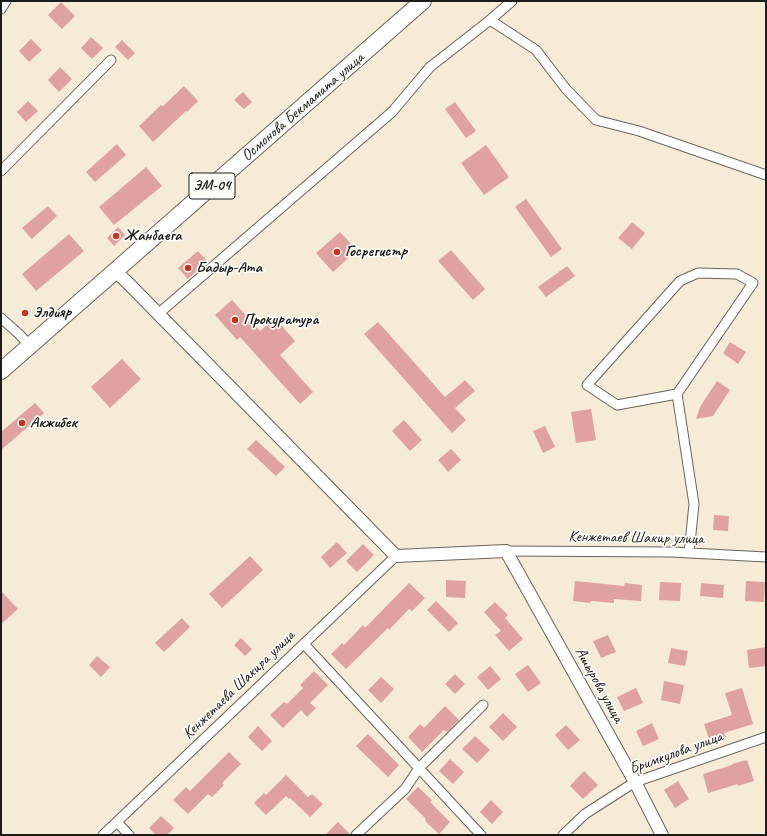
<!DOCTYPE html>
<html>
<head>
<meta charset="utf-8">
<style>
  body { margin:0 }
  #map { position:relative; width:767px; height:836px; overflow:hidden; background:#f5ebd6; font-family:Caveat,sans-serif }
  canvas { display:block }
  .frame { position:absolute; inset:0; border:2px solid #1c1c1c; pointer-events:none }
</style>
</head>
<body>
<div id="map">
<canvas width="767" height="836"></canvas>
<div class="frame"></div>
</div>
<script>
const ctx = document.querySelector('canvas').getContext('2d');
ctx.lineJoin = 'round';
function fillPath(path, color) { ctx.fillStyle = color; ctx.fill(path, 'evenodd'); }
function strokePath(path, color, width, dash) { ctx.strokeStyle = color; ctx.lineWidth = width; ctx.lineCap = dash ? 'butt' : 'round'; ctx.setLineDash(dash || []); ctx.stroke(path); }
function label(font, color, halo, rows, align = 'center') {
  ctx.font = font + ' Caveat,sans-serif'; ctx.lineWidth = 3.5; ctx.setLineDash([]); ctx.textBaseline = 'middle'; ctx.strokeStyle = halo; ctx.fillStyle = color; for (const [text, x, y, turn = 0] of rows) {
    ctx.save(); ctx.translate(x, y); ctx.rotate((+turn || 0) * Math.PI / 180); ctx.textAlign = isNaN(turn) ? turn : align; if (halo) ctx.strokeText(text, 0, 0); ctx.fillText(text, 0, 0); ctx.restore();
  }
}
fillPath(new Path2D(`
  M61,2L75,16L62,29L48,15Z
  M91,37L103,48L92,59L81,48Z
  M31,39L42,50L29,62L19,51Z
  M122,40L135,53L128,60L115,47Z
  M60,67L72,79L59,92L48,80Z
  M184,86L198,101L187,112L186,111L153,142L139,126L161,105L163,106Z
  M243,92L252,102L244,109L234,100Z
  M28,101L38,111L26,122L17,112Z
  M455,102L476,131L466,138L445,109Z
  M117,144L126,155L95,182L86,172Z
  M486,145L509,177L484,195L461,163Z
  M146,167L162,186L114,225L99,207Z
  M526,199L562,249L551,257L515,207Z
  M48,206L57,216L32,239L22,228Z
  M632,222L645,233L632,249L618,238Z
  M118,227L125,235L114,246L107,238Z
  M340,232L357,250L333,272L316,253Z
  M69,234L84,251L36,291L22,274Z
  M451,250L485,289L473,300L438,261Z
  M198,251L207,261L188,279L178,268Z
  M567,266L575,276L546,297L538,287Z
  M232,300L260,331L275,318L295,341L280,355L313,392L300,404L240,337L237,340L215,315Z
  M378,322L445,397L465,380L475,391L455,408L466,420L452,433L364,334Z
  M730,342L746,352L738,364L723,353Z
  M122,359L141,379L110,408L91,387Z
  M717,381L730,390L713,416L696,419L700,407Z
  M35,403L44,413L1,450V432Z
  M591,409L596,440L576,443L571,412Z
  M404,420L422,440L410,451L392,431Z
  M545,426L555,447L543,453L533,431Z
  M256,440L285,467L276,476L247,449Z
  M451,449L461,460L448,472L438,460Z
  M714,515L729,516L728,531L713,530Z
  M337,542L347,553L330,568L321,557Z
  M363,544L374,555L357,572L346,561Z
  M250,556L263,570L222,608L209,594Z
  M446,580L466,581L465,598L446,597Z
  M575,581L624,586L625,583L642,585L641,601L614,599V603L591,601L590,603L573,601Z
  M746,581L765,582L764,602L745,601Z
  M660,582L681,583L680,601L659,600Z
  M409,583L425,598L412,611L409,609L389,630L388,628L346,669L331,654L342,643L344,645L363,625L365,628Z
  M701,583L724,585L723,598L700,596Z
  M1,591L18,609L1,624Z
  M436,601L458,623L449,632L427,610Z
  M495,602L508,615L505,618L523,639L509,651L495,635L501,631L484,612Z
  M182,618L190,627L164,652L155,643Z
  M608,635L616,652L601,658L593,641Z
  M241,638L252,649L245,656L234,645Z
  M766,647V666L749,668L747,650Z
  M671,648L688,651L685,666L668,663Z
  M97,656L110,667L101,677L89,665Z
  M528,665L541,683L528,692L515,674Z
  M490,666L501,679L488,690L477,677Z
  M314,671L328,685L310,703L316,708L307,717L301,710L283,728L270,715L284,702L287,704L303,688L300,685Z
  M455,674L465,684L455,694L445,684Z
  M381,677L394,689L381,703L368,690Z
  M664,681L684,685L680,704L661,700Z
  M636,688L643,703L624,711L617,697Z
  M742,688L753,724L724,733L726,737L710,742L704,724L732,715L725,693Z
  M445,706L459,720L447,732L444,730L422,752L408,737L420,724L424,728Z
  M503,713L517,727L503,741L489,727Z
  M652,723L659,739L643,746L636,731Z
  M566,725L580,740L568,750L555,735Z
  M258,726L272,741L262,751L248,737Z
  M368,734L399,765L388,777L356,746Z
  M475,736L490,750L477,763L462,749Z
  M229,752L241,764L222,783L224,785L212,797L208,794L188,814L173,800L186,787L190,791Z
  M450,759L464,772L453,784L439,771Z
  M747,760L754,781L738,786V784L708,793L703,774L732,765V764Z
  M584,771L598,785L583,799L570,786Z
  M286,775L308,797L312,794L323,804L310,817L290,798L289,799L286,796L266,815L254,803L264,793L266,795Z
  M678,781L689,799L675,808L664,790Z
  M418,787L432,800L430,802L450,822L439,834L425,821L426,819L406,799Z
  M491,800L503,812L492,824L480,812Z
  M161,816L174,828L167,835H156L149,828Z
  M338,822L350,834V835H325Z`), '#e0a2a0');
const street = new Path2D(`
  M1,9L6,1
  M490,20L536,50L566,89L596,120L639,131L766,175
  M1,171L111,60
  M158,314L392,112L430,67L490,20L512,1
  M1,318L19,334L30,346
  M677,394L617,405L587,385L680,281L698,273L737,274L753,283L677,394L694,504L689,553
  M506,551L671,552L766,557
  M304,644L481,835
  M117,822L129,835
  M103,835L396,556
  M356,835L405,789L419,768L483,705
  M563,835L585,814L635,782L766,737`);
const secondary = new Path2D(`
  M115,271L127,282L396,556L506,551L635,782L662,835`);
const highway = new Path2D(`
  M1,371L423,1`);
strokePath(street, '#68645d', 11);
strokePath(secondary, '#68645d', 14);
strokePath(highway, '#68645d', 18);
strokePath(street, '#fff', 9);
strokePath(secondary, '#fff', 12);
strokePath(highway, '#fff', 16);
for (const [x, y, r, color] of [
  [116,236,4,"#c8321e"],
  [337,252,4,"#c8321e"],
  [188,268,4,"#c8321e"],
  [25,313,4,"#c8321e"],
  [235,320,4,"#c8321e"],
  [22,423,4,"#c8321e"]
]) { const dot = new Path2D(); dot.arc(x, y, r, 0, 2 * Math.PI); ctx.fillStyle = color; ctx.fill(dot); strokePath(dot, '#fdfcf7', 1.5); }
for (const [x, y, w] of [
  [212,186,46]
]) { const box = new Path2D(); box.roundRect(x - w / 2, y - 13, w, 26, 3); ctx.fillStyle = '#fdfcf7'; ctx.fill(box); strokePath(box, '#1c1c1c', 1); }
label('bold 15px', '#1c1c1c', null, [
  ["ЭМ-04",212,186]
]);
label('16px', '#1c1c1c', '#fdfcf7', [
  ["Осмонова Бекмамата улица",303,107,-41],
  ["Кенжетаев Шакир улица",636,538,1],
  ["Кенжетаева Шакира улица",239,685,-44],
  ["Ашырова улица",599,685,61],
  ["Бримкулова улица",676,753,-20]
]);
label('bold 16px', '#1c1c1c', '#fdfcf7', [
  ["Жанбаега",124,236],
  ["Госрегистр",345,252],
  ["Бадыр-Ата",196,268],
  ["Элдияр",33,313],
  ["Прокуратура",243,320],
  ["Акжибек",30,423]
], 'left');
</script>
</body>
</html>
